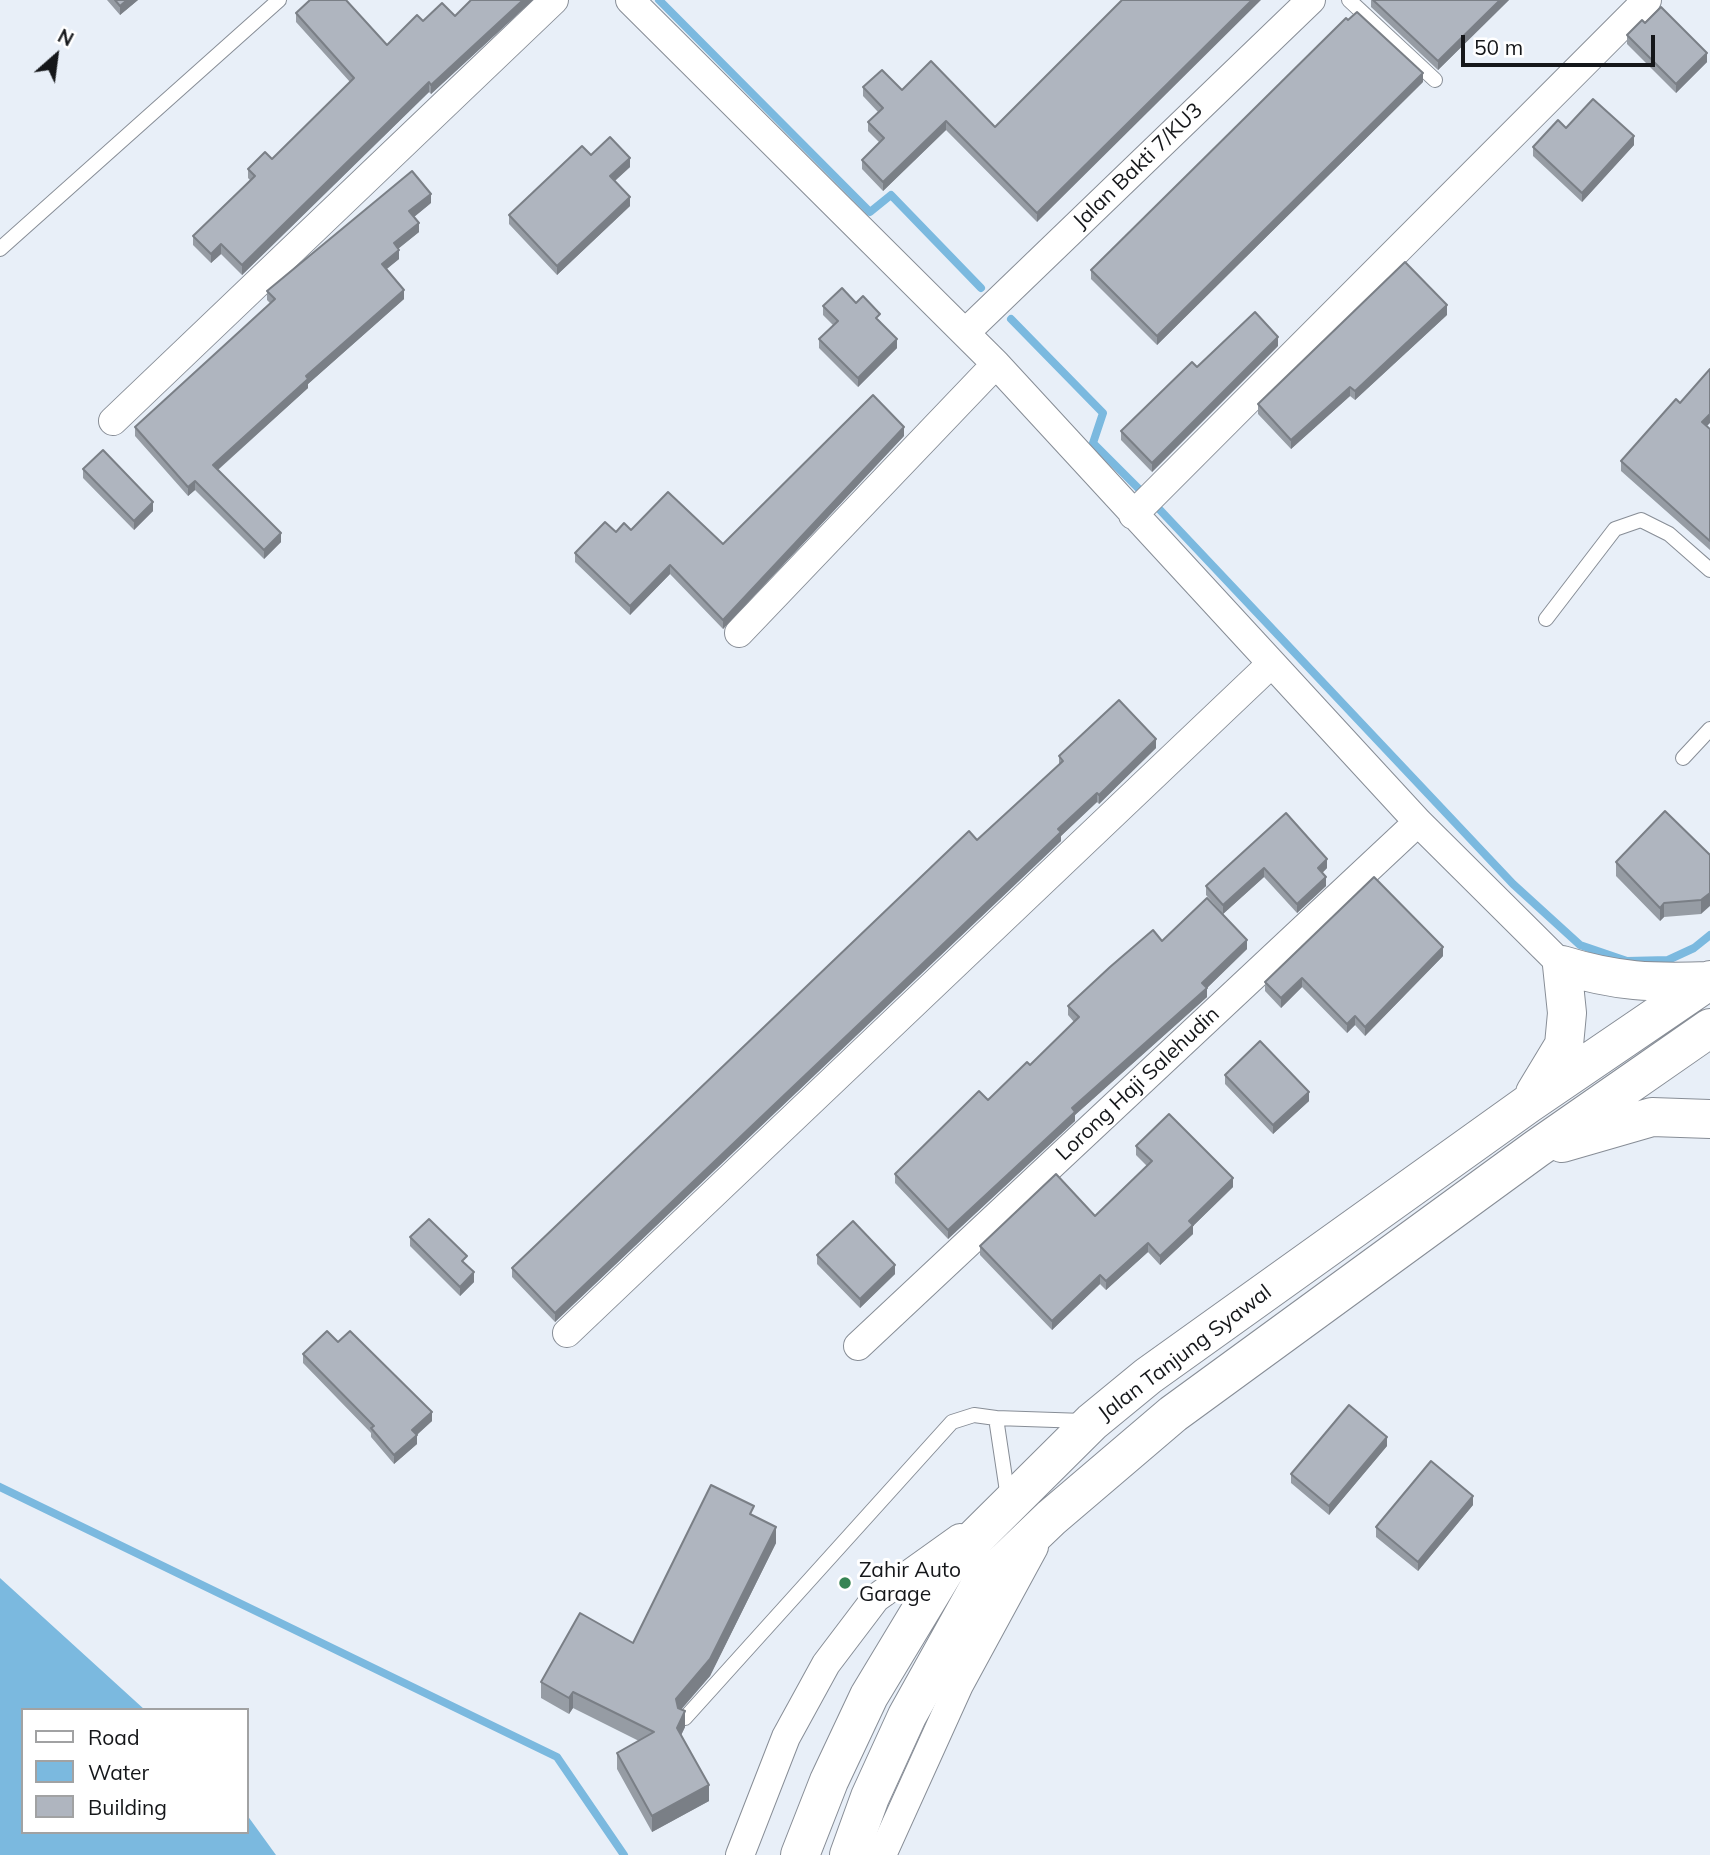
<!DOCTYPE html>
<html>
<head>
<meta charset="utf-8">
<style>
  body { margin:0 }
  #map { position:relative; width:1710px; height:1855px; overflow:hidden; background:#e8eff8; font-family:Mulish,sans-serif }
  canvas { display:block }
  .legend { position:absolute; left:21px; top:1708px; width:228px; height:126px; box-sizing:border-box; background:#fff; border:2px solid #a1a2a3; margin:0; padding:9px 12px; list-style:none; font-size:21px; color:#15171a }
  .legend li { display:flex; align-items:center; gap:14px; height:35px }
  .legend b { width:35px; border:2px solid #a1a2a3 }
  .north { position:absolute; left:21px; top:21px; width:70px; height:70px; -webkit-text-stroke:5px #fff; paint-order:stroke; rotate:28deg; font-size:19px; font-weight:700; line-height:28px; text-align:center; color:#15171a }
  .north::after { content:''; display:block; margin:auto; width:24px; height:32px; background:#15171a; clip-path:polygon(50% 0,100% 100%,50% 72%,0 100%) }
  .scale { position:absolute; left:1461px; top:35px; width:194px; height:32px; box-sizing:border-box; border:4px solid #15171a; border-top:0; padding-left:9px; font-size:21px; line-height:24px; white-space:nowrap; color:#15171a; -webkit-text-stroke:5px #fff; paint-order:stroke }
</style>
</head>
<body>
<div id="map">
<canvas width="1710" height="1855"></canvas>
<ul class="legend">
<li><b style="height:9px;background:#fff"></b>Road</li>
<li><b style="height:19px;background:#7bb9df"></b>Water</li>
<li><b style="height:19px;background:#afb5bf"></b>Building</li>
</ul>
<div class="north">N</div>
<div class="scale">50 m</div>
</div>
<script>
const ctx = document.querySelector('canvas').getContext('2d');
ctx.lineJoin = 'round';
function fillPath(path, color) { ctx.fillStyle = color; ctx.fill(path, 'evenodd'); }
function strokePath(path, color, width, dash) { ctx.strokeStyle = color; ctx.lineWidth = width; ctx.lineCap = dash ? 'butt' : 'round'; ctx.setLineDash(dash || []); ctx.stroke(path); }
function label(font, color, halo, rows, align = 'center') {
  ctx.font = font + ' Mulish,sans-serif'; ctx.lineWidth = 6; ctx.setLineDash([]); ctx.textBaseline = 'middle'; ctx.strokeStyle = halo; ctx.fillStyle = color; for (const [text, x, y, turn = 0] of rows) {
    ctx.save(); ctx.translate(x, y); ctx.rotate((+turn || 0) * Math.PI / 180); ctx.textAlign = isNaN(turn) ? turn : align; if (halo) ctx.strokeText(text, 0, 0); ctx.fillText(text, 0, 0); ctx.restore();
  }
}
fillPath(new Path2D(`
  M0,1578L145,1710H23V1832H247V1815L276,1855H0Z`), '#7bb9df');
strokePath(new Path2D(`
  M659,0L870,212L891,195L981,288
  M1011,319L1103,413L1093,443L1139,489
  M1160,510L1513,884L1580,945L1627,961L1668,960L1694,948L1710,935
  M0,1487L557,1757L624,1855`), '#7bb9df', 8);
const lane = new Path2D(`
  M1349,0L1435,80
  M0,249L279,0
  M1546,619L1615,529L1641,520L1669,534L1710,570
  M1683,758L1710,729
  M1008,1498L996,1418L1084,1421
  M685,1718L952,1422L974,1415L996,1418`);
const street = new Path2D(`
  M630,0L996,364L1418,822L1562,965
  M965,333L1311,0
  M113,421L554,0
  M1133,515L1647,0
  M739,633L996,364
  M567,1333L1271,664
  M858,1346L1418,822
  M740,1855L786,1737L826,1664L876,1598L960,1538
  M882,1855L959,1685L1034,1547`);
const primary = new Path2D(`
  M1535,1093L1564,1045L1567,1013L1562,965C1617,982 1652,983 1709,981
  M1562,1143L1652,1117L1710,1119
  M800,1855L829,1781L869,1696L948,1565L1092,1422L1148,1376L1528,1104L1710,980
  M849,1855L870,1797L907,1716L979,1587L1051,1518L1173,1414L1536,1149L1710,1028`);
strokePath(lane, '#878d96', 16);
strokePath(street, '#878d96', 30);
strokePath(primary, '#878d96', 40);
strokePath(lane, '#fff', 14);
strokePath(street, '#fff', 28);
strokePath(primary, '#fff', 38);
fillPath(new Path2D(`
  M107,0H138L120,15Z
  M471,0H533L431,94L429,92L242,275L221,254L211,263L193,245V236L250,180L248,178V169L272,159L350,82L296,22V13L387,45L423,21L455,16Z
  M1122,0L1037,222L946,130L883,191L862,169V160L880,143L868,131V122L878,112L863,96V87L902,90L995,127Z
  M1371,0H1509L1438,70L1371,7Z
  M1627,35L1707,62L1676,93L1627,44Z
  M1423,82L1157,345L1091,279V270Z
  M1566,128L1634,145L1582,202L1533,156V147Z
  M591,155L630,167L615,181L630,206L557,275L509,224V215Z
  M431,203L414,217L419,232L398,249L399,259L386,269L404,299L308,384V388L218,470L281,542L264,559L195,490L188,496L135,436V427L270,303L267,300V291Z
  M856,303L880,321L897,348L858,387L819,348V339L833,325L823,315V306Z
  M1447,315L1355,400L1350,396L1291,449L1258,414V404Z
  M1278,346L1152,472L1121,440V431Z
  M1680,403L1710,429V550L1621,471V461Z
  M904,436L723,629L670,574L630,615L575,562V553L631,530L723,544Z
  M83,469L153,511L134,530L83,478Z
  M1156,748L1099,804L1097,802L1061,836V841L555,1322L512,1277V1268L1059,765V756Z
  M1286,813L1327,868L1322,873L1326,886L1297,913L1264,877L1223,914L1206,895V886Z
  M1710,855L1701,914L1664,917L1660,921L1616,876V862Z
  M1162,941L1247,949L1207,988V997L1075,1115V1121L948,1239L895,1183V1174L1030,1065L1074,1022L1068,1015V1006Z
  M1443,956L1365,1036L1355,1025L1347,1033L1302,987L1281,1008L1265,991V982Z
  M1225,1075L1309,1101L1273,1134L1225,1084Z
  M1136,1146L1233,1187L1193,1226V1234L1160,1265L1148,1252L1106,1290L1100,1284L1052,1330L980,1255V1246L1095,1216L1147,1166L1136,1155Z
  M410,1237L467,1265L474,1282L460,1296L410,1246Z
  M817,1255L895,1274L860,1308L817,1264Z
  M338,1342L432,1421L417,1435V1444L394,1464L371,1437V1433L303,1363V1354Z
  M1387,1446L1329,1515L1291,1483V1474Z
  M1473,1505L1418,1571L1376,1537V1527Z
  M754,1516L776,1543L710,1676L681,1710L685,1727L681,1735L709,1801L652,1832L617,1769V1753L639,1741L573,1708L569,1714L541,1698V1682L633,1643Z`), '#969ca4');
fillPath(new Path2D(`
  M127,0H138L120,15V6Z
  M523,0H533L431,94V85Z
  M1252,0H1261L1037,222V213Z
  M1500,0H1509L1438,70V61Z
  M1707,53V62L1676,93V84Z
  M1423,73V82L1157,345V336Z
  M429,82V92L242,275V265Z
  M946,121V130L883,191V182Z
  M1634,136V145L1582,202V193Z
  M630,158V167L610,185V176Z
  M431,194V203L409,221V211Z
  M630,197V206L557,275V266Z
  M419,223V232L394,252V243Z
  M221,244V254L211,263V254Z
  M399,250V259L382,273V264Z
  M404,290V299L308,384V388L213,474V465L306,376Z
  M1447,305V315L1355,400V391Z
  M1278,337V346L1152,472V463Z
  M897,339V348L858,387V378Z
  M1350,387V396L1291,449V440Z
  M1710,414V423L1702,431V422Z
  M904,427V436L723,629V620Z
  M195,481V490L188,496V487Z
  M153,502V511L134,530V521Z
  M281,533V542L264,559V550Z
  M670,565V574L630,615V606Z
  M1156,739V748L1099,804V795Z
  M1097,793V802L1061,836V841L555,1322V1313L1058,829Z
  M1327,859V868L1318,877V868Z
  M1264,868V877L1223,914V905Z
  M1326,877V886L1297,913V904Z
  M1710,893V906L1701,914V900Z
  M1664,903V917L1660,921V908Z
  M1247,940V949L1207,988V997L1075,1115V1121L948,1239V1230L1072,1108Z
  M1443,947V956L1365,1036V1027Z
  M1302,978V987L1281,1008V998Z
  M1355,1016V1025L1347,1033V1024Z
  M1309,1092V1101L1273,1134V1125Z
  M1233,1178V1187L1193,1226V1234L1160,1265V1256L1189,1221Z
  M1148,1243V1252L1106,1290V1281Z
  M895,1265V1274L860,1308V1299Z
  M474,1272V1282L460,1296V1287Z
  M1100,1275V1284L1052,1330V1321Z
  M432,1412V1421L412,1439V1430Z
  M417,1435V1444L394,1464V1455Z
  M1387,1437V1446L1329,1515V1506Z
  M1473,1496V1505L1418,1571V1562Z
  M776,1527V1543L710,1676L676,1715V1699Z
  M573,1692V1708L569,1714V1698Z
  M685,1711V1727L677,1744V1728Z
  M709,1785V1801L652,1832V1816Z`), '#7a7f86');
const building = new Path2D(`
  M115,0H127L120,6Z
  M310,0H346L387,45L417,15L423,21L442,3L455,16L471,0H523L431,85L429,82L242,265L221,244L211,254L193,236L255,176L248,169L265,152L272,159L354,78L296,13Z
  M1122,0H1252L1037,213L946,121L883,182L862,160L884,138L868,122L883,108L863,87L882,70L902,90L931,61L995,127Z
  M1373,0H1500L1438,61Z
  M1661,7L1707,53L1676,84L1627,35L1642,20L1645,23Z
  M1357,12L1423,73L1157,336L1091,270L1346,18L1348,20Z
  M1593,99L1634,136L1582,193L1533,147L1558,120L1566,128Z
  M610,137L630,158L610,176L630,197L557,266L509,215L582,146L591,155Z
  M412,171L431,194L409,211L419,223L394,243L399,250L382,264L404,290L306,376L308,379L213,465L281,533L264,550L195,481L188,487L135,427L275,299L267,291Z
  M1405,262L1447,305L1355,391L1350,387L1291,440L1258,404Z
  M842,288L856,303L863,296L880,314L876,318L897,339L858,378L819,339L838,321L823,306Z
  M1255,312L1278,337L1152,463L1121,431L1192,362L1197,367Z
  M1710,369V414L1702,422L1710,429V541L1621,461L1676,399L1680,403Z
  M873,395L904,427L723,620L670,565L630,606L575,553L605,522L616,532L624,523L631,530L668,492L723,544Z
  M103,450L153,502L134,521L83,469Z
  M1119,700L1156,739L1099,795L1097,793L1058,829L1061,832L555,1313L512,1268L969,831L977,840L1063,761L1059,756Z
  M1665,811L1710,855V893L1701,900L1664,903L1660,908L1616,862Z
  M1286,813L1327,859L1318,868L1326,877L1297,904L1264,868L1223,905L1206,886Z
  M1374,877L1443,947L1365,1027L1355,1016L1347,1024L1302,978L1281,998L1265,982Z
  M1207,898L1247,940L1202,983L1207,988L1072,1108L1075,1112L948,1230L895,1174L979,1091L988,1100L1027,1062L1030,1065L1079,1017L1068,1006L1110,967L1153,930L1162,941Z
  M1260,1041L1309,1092L1273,1125L1225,1075Z
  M1169,1114L1233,1178L1189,1221L1193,1225L1160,1256L1148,1243L1106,1281L1100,1275L1052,1321L980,1246L1056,1174L1095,1216L1152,1161L1136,1146Z
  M429,1219L467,1256L462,1261L474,1272L460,1287L410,1237Z
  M853,1221L895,1265L860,1299L817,1255Z
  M327,1331L338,1342L350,1331L432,1412L412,1430L417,1435L394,1455L371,1428L374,1426L303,1354Z
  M1349,1405L1387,1437L1329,1506L1291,1474Z
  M1431,1461L1473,1496L1418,1562L1376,1527Z
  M711,1485L754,1506L750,1514L776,1527L710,1659L676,1699L678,1708L685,1711L677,1728L709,1785L652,1816L617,1753L654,1732L573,1692L569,1698L541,1682L580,1613L633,1643Z`);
fillPath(building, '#afb5bf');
strokePath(building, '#7a7f86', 2);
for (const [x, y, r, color] of [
  [845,1583,7,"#368453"]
]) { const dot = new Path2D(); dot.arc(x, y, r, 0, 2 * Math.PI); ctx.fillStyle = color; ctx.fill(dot); strokePath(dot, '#fff', 2.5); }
label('21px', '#15171a', '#fff', [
  ["Jalan Bakti 7/KU3",1138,166,-44],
  ["Lorong Haji Salehudin",1138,1084,-43],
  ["Jalan Tanjung Syawal",1185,1353,-37]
]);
label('21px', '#15171a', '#fff', [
  ["Zahir Auto",859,1571],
  ["Garage",859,1595]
], 'left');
</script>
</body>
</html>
